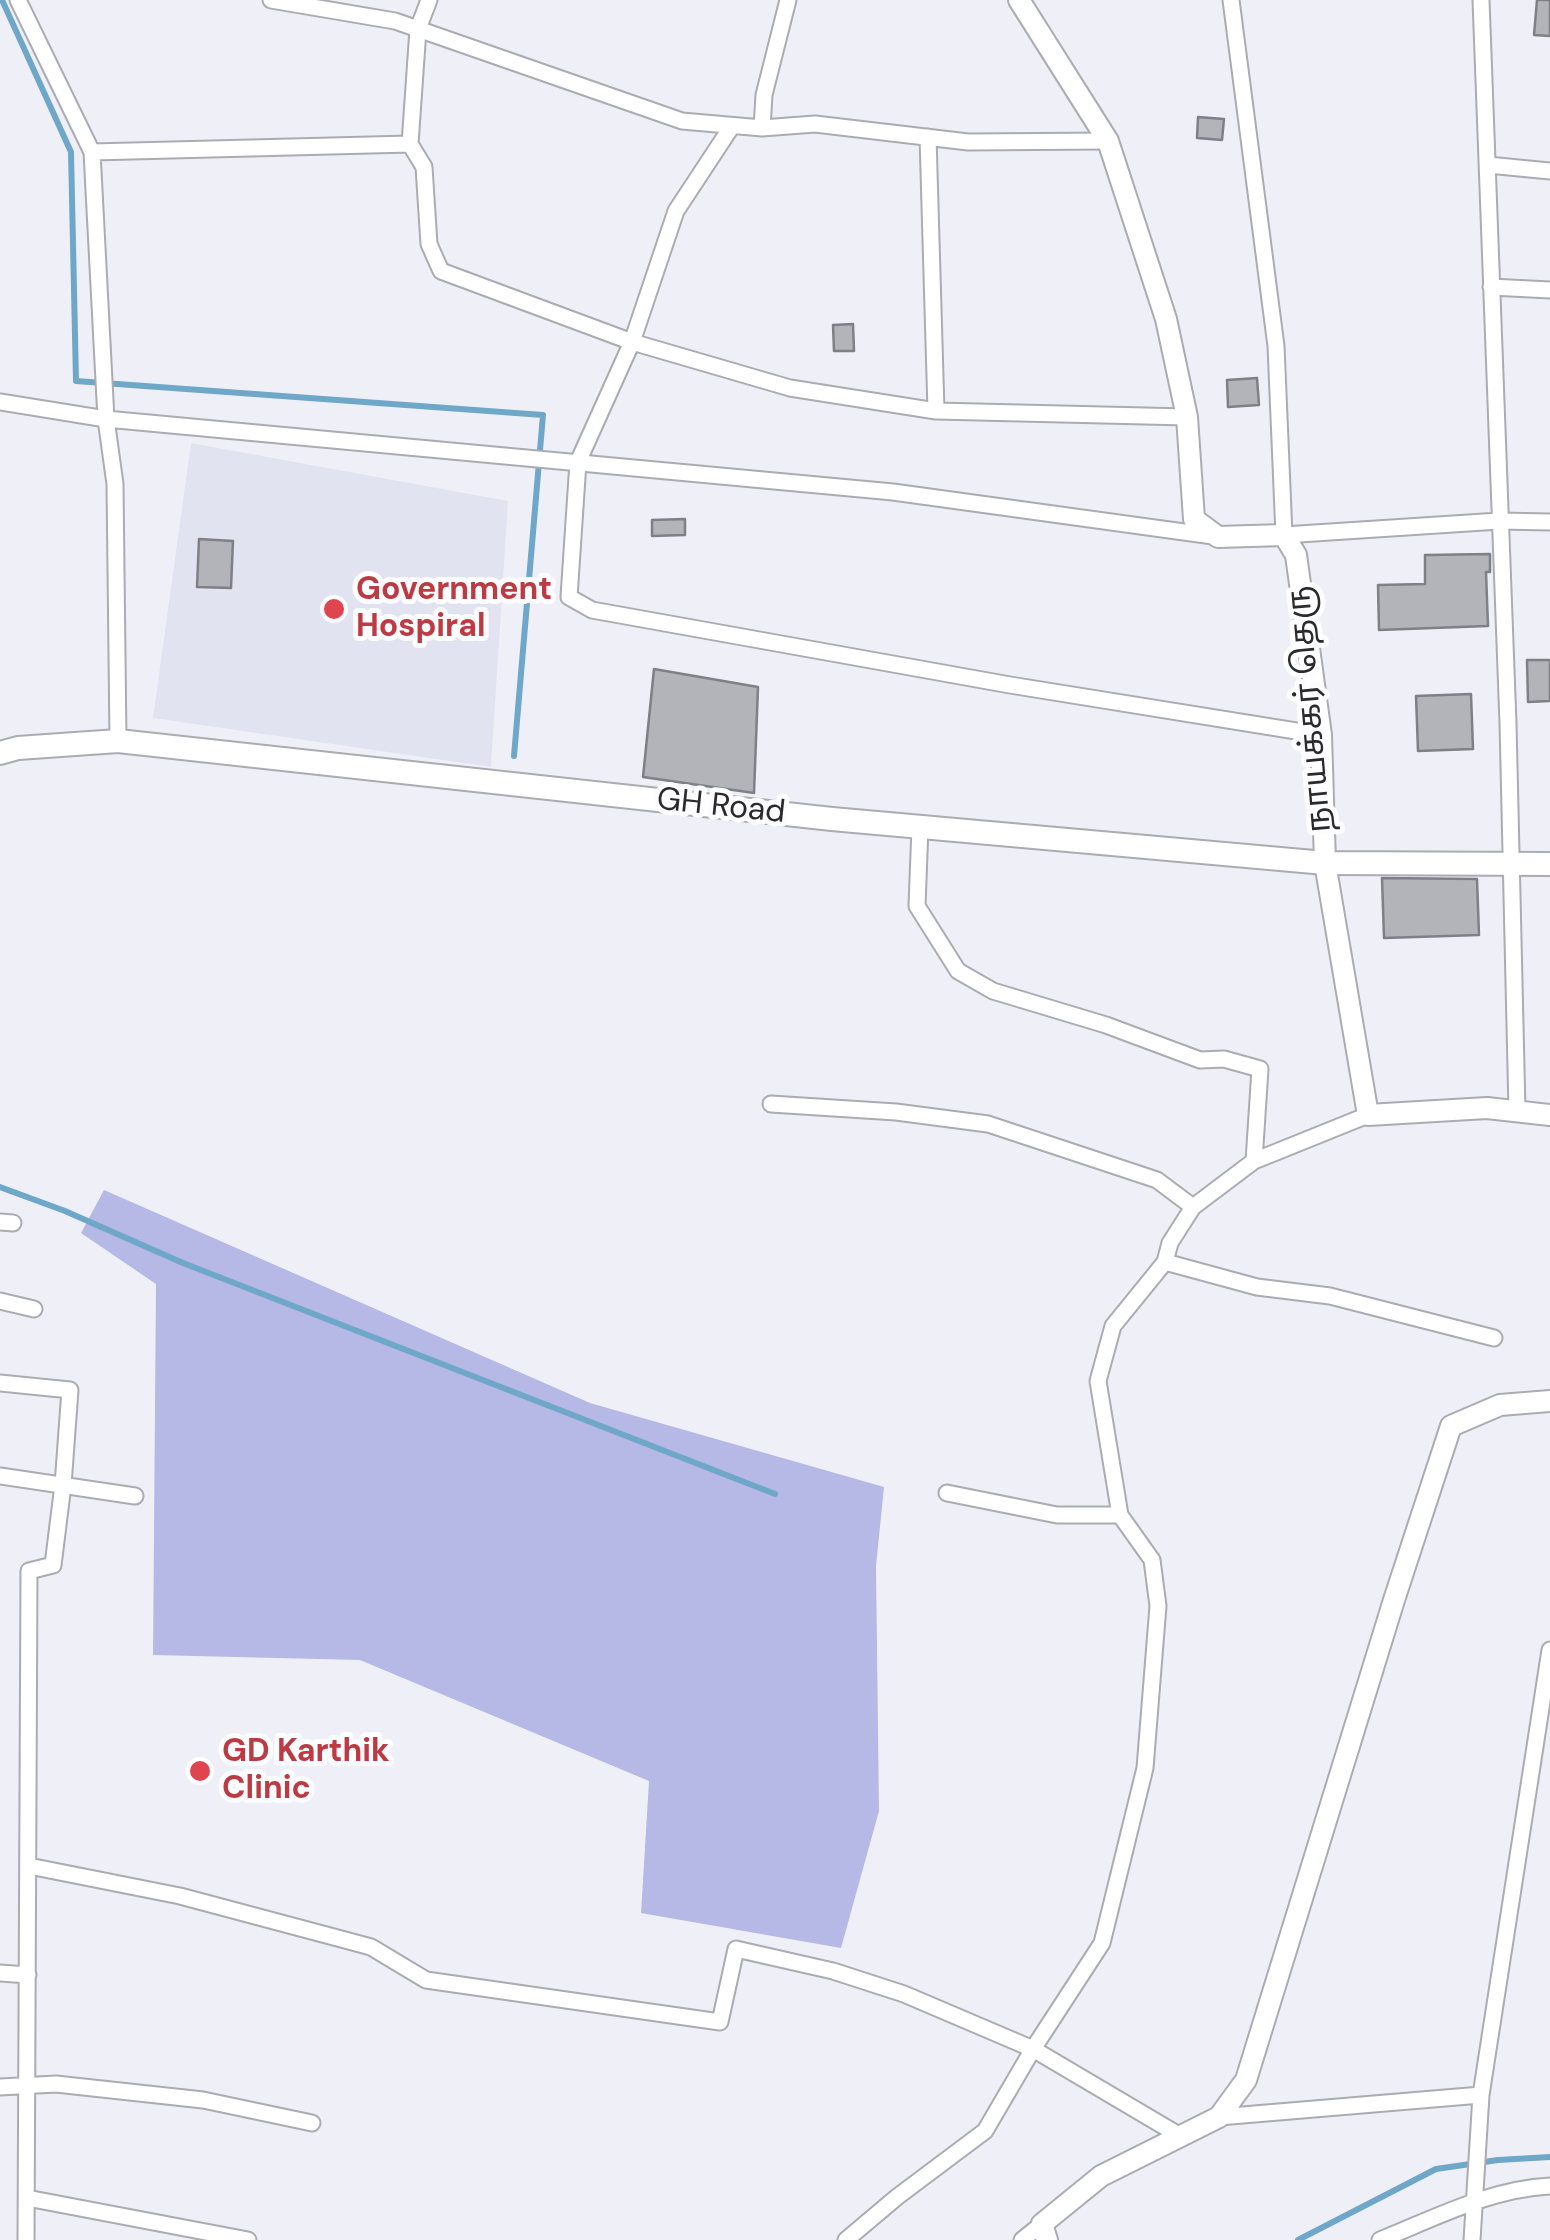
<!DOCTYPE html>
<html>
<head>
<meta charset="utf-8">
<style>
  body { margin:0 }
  canvas { display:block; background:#eff0f7 }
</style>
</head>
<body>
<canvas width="1550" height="2240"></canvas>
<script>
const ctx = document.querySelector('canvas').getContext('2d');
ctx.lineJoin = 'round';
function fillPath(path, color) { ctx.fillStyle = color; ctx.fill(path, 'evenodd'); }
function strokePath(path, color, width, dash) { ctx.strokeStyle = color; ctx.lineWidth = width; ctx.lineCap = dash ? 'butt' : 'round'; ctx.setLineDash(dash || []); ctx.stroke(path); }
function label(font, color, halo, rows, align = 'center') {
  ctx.font = font + ' "DM Sans","Noto Sans Tamil",sans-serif'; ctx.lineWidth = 10; ctx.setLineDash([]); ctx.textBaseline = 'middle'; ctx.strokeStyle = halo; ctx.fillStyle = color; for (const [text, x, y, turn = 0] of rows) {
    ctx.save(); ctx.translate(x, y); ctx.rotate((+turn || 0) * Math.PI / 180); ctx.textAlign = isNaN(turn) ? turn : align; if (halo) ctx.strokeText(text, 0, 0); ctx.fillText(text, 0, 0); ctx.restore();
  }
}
fillPath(new Path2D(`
  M191,443L508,501L491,767L153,718Z`), '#e2e3f1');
fillPath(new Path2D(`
  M104,1190L590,1403L884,1487L876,1566L879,1811L841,1948L641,1913L649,1781L360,1660L153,1655L156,1284L81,1233Z`), '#b6b8e5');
strokePath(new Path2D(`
  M2,0L71,152L76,381L543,415L514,756
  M0,1187L65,1211L183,1263L775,1494
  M1298,2240L1436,2169L1498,2160L1550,2157`), '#6fa7c9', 6);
const building = new Path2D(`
  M1537,0H1550V36L1534,35Z
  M1198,117L1224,119L1222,140L1197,138Z
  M853,324L854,351H834L833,325Z
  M1257,378L1259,405L1228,407L1227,380Z
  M685,519V535L652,536V520Z
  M199,539L233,541L231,588L197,587Z
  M1490,554V572H1486L1488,626L1379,630L1378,585L1425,584V555Z
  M1527,660H1550V701L1528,702Z
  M654,669L758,687L754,793L643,777Z
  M1471,694L1473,749L1418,751L1416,696Z
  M1382,878L1477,879L1479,935L1384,938Z`);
fillPath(building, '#b3b3ba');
strokePath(building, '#7f8086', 2.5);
const minor = new Path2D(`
  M18,0L92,152L106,419L115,484L118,741
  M271,0L395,21L682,121L762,128L815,124L968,142L1108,141
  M1231,0L1276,346L1284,535L1499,521L1550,522
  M1481,0L1508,723L1517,1111
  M732,126L676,211L632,342L578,462L569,597L592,610L1010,685L1321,735
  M762,128L764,95L788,0
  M928,137L936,411
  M410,144L424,167L429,244L441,271L632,342L790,388L936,411L1187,417
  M92,152L410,144L418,29L429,0
  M1488,165L1550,171
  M1491,287L1550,290
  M0,402L106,419L893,492L1213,536
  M920,827L917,906L958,971L993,991L1106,1025L1200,1060L1224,1059L1260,1069L1254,1161L1368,1115
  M771,1104L896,1112L988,1124L1157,1180L1193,1207
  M0,1222L13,1223
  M1165,1262L1257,1287L1330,1296L1494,1338
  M0,1301L34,1309
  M0,1383L70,1390L63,1485L53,1565L29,1571L26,2240
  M0,1476L135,1496
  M947,1493L1057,1515H1120
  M29,1866L180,1896L345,1940L371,1947L426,1980L720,2022L736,1949L833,1971L904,1994L1033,2049L1102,1943L1145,1768L1158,1606L1152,1560L1120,1515L1098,1381L1113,1326L1165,1262L1170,1243L1193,1207L1254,1161
  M0,1973L28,1975
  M0,2087L56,2084L203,2100L312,2123
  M1219,2117L1481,2095L1550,1650
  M27,2198L248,2240
  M846,2240L897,2197L985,2131L1033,2049L1182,2137
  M1022,2240L1042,2224
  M1380,2240C1435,2218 1490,2189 1550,2186
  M1472,2240L1481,2095`);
const tertiary = new Path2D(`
  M1019,0L1108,141L1166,319L1187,417L1194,519L1218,537L1284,535L1296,555L1321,735L1325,863L1368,1115L1487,1108L1550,1115
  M1047,2240L1042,2224L1101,2176L1219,2117L1246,2080L1394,1600L1451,1426L1500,1405L1550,1401`);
const secondary = new Path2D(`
  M0,753L18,748L118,741L832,819L1325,863L1550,864`);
strokePath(minor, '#ababb2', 19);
strokePath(tertiary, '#ababb2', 24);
strokePath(secondary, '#ababb2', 26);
strokePath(minor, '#fff', 15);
strokePath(tertiary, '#fff', 20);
strokePath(secondary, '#fff', 22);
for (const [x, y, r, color] of [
  [334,609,12,"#e0444e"],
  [200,1771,12,"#e0444e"]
]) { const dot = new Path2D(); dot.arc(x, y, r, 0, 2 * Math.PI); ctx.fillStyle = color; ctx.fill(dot); strokePath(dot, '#fdfdff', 4); }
label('bold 32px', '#be3a42', '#fdfdff', [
  ["Government",356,591],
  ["Hospiral",356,628],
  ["GD Karthik",222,1753],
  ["Clinic",222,1790]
], 'left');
label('32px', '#2a2a2d', '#fdfdff', [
  ["நாயக்கர் தெரு",1311,709,-95],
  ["GH Road",721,807,6]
]);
</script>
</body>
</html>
